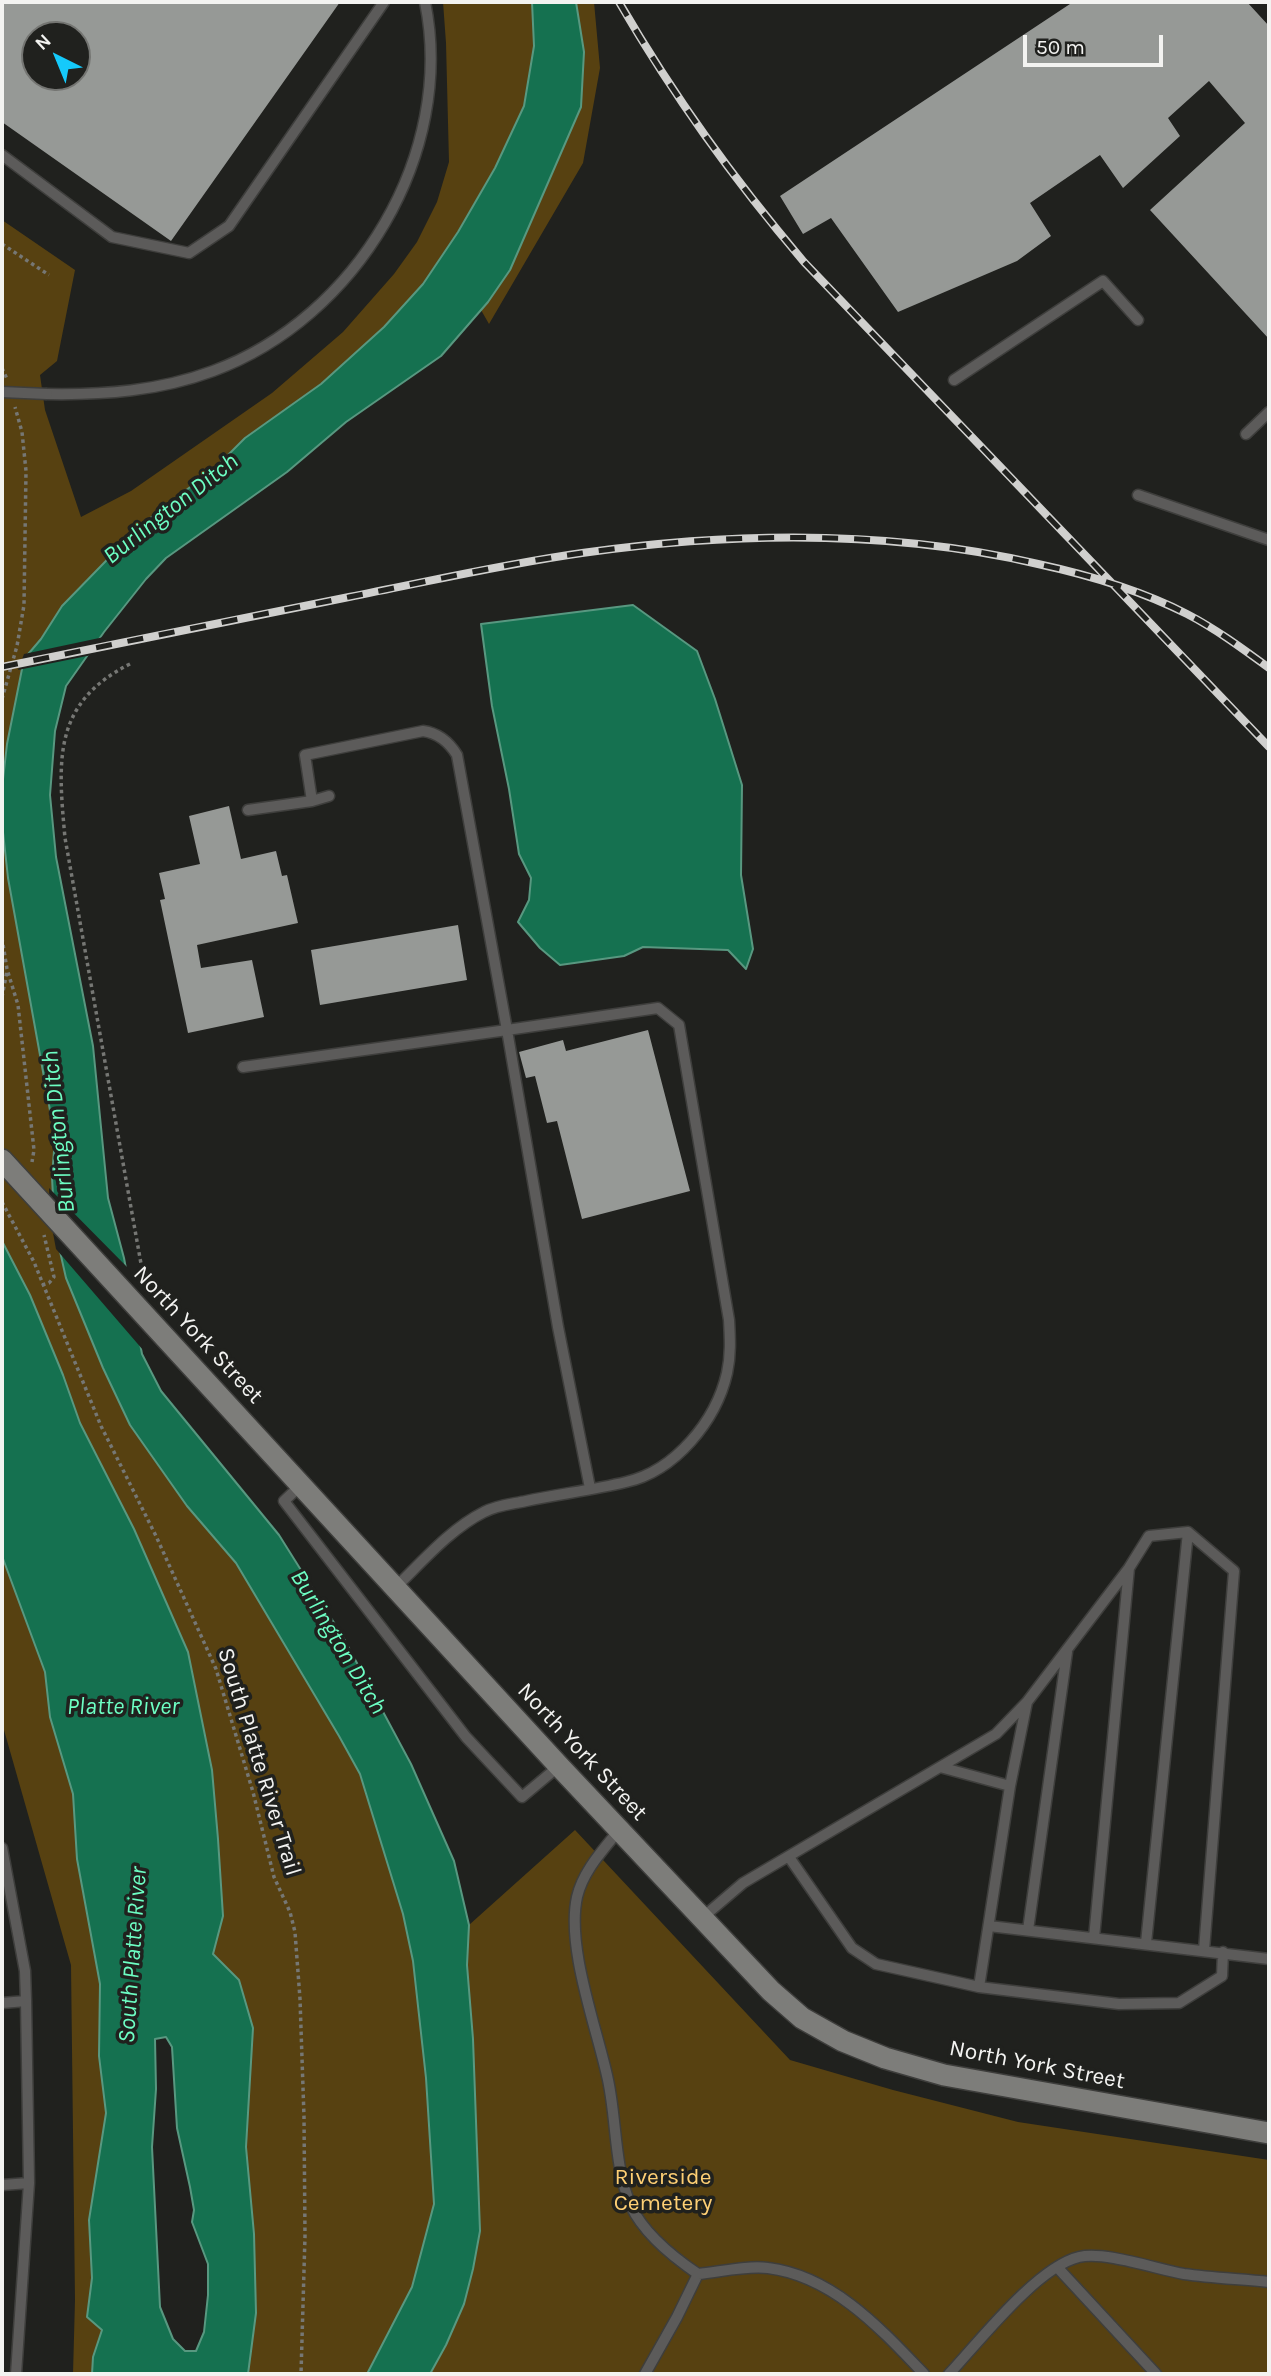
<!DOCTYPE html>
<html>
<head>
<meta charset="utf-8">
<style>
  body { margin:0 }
  #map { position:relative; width:1271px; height:2376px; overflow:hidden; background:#20211e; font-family:Karla,sans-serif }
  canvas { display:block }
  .frame { position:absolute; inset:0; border:4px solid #f3f3f1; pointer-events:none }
  .north { position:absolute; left:21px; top:21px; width:70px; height:70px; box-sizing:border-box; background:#20211e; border:2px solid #747572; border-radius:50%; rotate:317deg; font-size:19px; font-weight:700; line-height:28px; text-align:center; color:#f3f3f1 }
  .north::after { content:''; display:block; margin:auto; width:24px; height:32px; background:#15cafb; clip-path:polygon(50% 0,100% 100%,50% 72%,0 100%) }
  .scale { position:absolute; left:1023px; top:35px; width:140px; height:32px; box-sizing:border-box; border:4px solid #f3f3f1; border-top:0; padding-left:9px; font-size:21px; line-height:24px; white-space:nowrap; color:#f3f3f1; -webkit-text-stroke:5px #20211e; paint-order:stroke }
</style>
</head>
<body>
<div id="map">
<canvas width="1271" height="2376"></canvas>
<div class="frame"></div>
<div class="north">N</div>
<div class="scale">50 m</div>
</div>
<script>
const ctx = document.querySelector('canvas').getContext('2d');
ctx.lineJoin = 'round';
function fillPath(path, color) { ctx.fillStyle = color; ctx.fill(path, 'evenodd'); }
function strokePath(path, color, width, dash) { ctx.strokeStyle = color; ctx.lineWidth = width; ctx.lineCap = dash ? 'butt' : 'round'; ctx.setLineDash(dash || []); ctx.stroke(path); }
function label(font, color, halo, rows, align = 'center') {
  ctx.font = font + ' Karla,sans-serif'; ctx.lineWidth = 7; ctx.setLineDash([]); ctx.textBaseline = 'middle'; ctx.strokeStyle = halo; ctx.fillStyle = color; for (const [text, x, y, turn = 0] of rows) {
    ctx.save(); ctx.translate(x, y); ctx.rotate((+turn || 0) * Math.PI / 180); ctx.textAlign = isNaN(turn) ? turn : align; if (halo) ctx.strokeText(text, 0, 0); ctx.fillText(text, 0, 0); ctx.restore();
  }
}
fillPath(new Path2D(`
  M443,2H532L534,46L524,106L495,168L458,232L423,284L384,327L321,384L245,438L217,466L139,527L62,606L41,639L24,659L7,744L2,788L3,832L8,878L55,1138L52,1177L66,1278L103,1368L130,1425L187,1506L236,1563L339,1736L360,1774L403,1914L413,1961L426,2078L434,2204L412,2287L367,2374H248L256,2312L254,2234L246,2147L253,2028L239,1980L213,1954L223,1916L198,1709L188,1652L134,1530L80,1423L63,1375L30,1295L2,1241V220L75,270L57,361L40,375L45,410L81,517L131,491L272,393L343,332L394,274L417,242L437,202L449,162L446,43Z
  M576,2H594L600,68L583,163L489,324L481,310L510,270L584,52Z
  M2,1556L45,1672L50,1717L73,1794L77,1859L100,1984L99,2056L106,2113L89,2220L92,2278L87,2317L102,2330L93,2357L92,2374H73L75,2300L71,1965L2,1723Z
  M575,1830L790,2060L893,2090L1018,2122L1269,2160V2374H430L446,2345L473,2039L467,1965L469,1925Z`), '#574111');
const water = new Path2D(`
  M532,2H576L584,52L581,107L510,270L488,302L441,356L346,422L287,472L166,558L146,579L104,632L66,686L55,731L50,795L56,857L93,1046L108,1198L124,1258L142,1354L161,1391L279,1535L343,1637L411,1764L454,1861L469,1925L467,1965L473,2039L480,2231L473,2269L464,2304L446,2345L430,2374H367L412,2287L434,2204L426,2078L413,1961L403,1914L360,1774L339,1736L236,1563L187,1506L130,1425L103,1368L66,1278L59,1247L54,1217L52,1177L55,1138L8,878L3,832L2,788L7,744L24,659L41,639L62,606L139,527L217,466L245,438L321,384L384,327L423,284L458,232L495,168L524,106L534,46Z
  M633,605L697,651L715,699L742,785L741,875L753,949L746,969L728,950L643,947L624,956L560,965L540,948L518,922L529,900L531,878L519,854L509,789L492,706L481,624Z
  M2,1241L30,1295L63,1375L80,1423L134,1529L188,1652L212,1770L218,1839L223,1916L213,1954L239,1980L253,2028L246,2147L254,2234L256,2313L248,2374H92L93,2357L102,2330L87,2317L92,2278L89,2220L106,2113L99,2056L100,1984L77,1859L73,1794L50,1717L45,1672L2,1556ZM166,2037L172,2047L177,2128L190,2187L194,2210L192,2222L208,2264V2295L204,2332L196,2351H185L173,2339L160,2307L152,2147L156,2089L155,2039Z`);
fillPath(water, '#157150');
strokePath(water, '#589880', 2);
fillPath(new Path2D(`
  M104,637L92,655L18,670L24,654Z
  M49,1188L130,1270L141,1328L143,1350L56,1249L50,1217Z`), '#20211e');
fillPath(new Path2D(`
  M2,2H340L171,241L2,122ZM35,35H77V77H35Z
  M1073,2H1247L1269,26V339L1150,210L1245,123L1209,81L1168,118L1180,136L1123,188L1100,155L1030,203L1051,236L1017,261L898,312L831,218L803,234L780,196Z
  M229,806L241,859L276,851L282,876L287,875L298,923L197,945L201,968L252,960L264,1017L188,1033L160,900L165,899L159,873L200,864L189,816Z
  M458,925L467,980L320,1005L311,950Z
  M648,1030L690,1191L582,1219L557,1121L547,1123L535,1076L526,1078L519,1052L563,1040L566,1051Z`), '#969996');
const lane = new Path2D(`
  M2,155L112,237L189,253L229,226L384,2
  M954,380L1103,281L1138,320
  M47,394C104,395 159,391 213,371C357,318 456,153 425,2
  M1246,434L1269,412
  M1138,495L1269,540
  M312,801L329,796
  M243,1067L507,1030L457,755C449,742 438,733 423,731L305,755L312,801L248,810
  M301,1485L284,1501L466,1737L522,1797L559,1766
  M395,1588C422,1562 450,1529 484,1512C497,1505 512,1504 526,1501C559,1494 593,1490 626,1482C675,1471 716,1421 727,1373C731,1355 730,1338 729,1320L679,1025L658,1008L507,1030L558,1327L590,1488
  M940,1767L996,1734L1027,1702
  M1010,1786L1027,1702L1129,1568L1149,1536L1188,1532L1234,1571L1204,1950
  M619,1830C603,1850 583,1871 577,1897C566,1948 597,2028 608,2080C617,2122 614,2167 631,2206C644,2234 673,2257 698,2274
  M2,1848L25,1971L26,2001
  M702,1918L743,1883L940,1767L1010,1786L979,1987L876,1964L852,1948L789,1857
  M989,1926L1269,1959
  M1028,1930L1067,1652
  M1094,1938L1129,1568
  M1146,1943L1188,1532
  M979,1987L1119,2004L1179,2003L1222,1976L1223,1952
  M2,2003L26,2001L29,2183L2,2185
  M1057,2267L1156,2374
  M16,2374L29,2183
  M645,2374L677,2317L698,2274C719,2272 748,2265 768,2268C833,2276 881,2329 924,2374
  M949,2374C979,2342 1037,2267 1079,2257C1105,2251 1156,2269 1184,2274C1212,2278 1241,2279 1269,2282`);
const secondary = new Path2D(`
  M2,1160L559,1766L771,1991L802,2018L843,2041L885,2058L944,2075L1269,2133`);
strokePath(lane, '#3e3e3c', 13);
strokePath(secondary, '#3e3e3c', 24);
strokePath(new Path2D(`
  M2,244L49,275
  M2,368L7,379
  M130,664C52,703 58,761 65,838L145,1286
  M2,699L17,646L24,605L26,471L22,432L15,407
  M2,938L7,969L18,1005L34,1150L32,1162
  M2,997L7,971
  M2,1202L34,1262L101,1426L156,1536L216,1669L253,1792L274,1877L290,1912L295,1932L300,1999L304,2117L305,2236L301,2374
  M42,1285L49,1283L54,1277L44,1235`), '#767774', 3.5, [3.5, 3.5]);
strokePath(lane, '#5c5b5a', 10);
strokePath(secondary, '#7d7d7a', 21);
const rail = new Path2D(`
  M619,2C675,98 732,177 804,262L1269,747
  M2,667C118,643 234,620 349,597C426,582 504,564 582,553C733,532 888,529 1038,564C1089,575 1140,590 1187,614C1216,629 1243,649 1269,668`);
strokePath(rail, '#d0d0ce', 8);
strokePath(rail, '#20211e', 5, [16]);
const laneBridge = new Path2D(`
  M2,392L47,394`);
strokePath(laneBridge, '#3e3e3c', 13, []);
strokePath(laneBridge, '#5c5b5a', 10);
label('23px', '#f3f3f1', '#20211e', [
  ["North York Street",198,1335,47],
  ["North York Street",582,1752,47],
  ["South Platte River Trail",259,1762,73],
  ["North York Street",1037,2065,11]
]);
label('23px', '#fecf74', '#20211e', [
  ["Riverside",663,2177],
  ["Cemetery",663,2203]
]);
label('italic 24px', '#6dfec3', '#20211e', [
  ["Burlington Ditch",171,509,-38],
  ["Burlington Ditch",59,1132,-96],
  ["Burlington Ditch",338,1642,59],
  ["Platte River",123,1707],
  ["South Platte River",133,1955,-86]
]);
</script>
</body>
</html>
